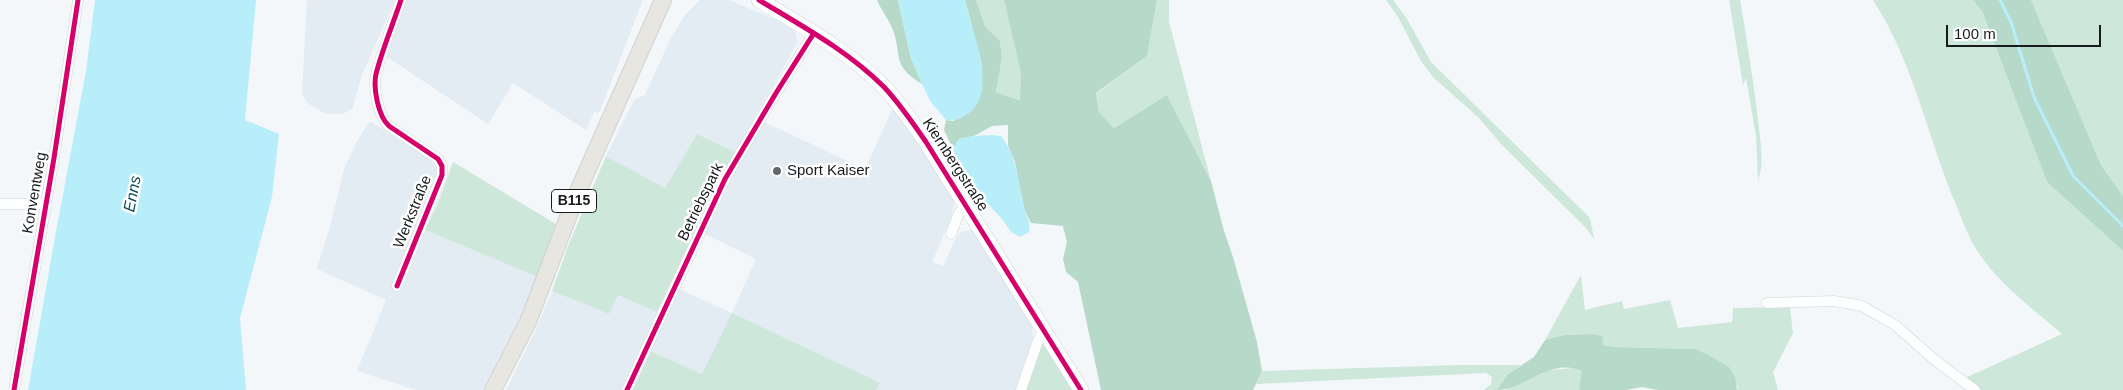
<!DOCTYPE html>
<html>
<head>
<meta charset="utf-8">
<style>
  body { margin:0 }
  #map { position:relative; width:2123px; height:390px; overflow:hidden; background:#f4f7fa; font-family:Helvetica,sans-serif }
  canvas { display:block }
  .scale { position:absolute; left:1946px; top:25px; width:155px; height:22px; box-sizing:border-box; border:2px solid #171a1c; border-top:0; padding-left:6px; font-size:15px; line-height:18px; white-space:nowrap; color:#171a1c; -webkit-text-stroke:4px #fff; paint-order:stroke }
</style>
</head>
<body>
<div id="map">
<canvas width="2123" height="390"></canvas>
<div class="scale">100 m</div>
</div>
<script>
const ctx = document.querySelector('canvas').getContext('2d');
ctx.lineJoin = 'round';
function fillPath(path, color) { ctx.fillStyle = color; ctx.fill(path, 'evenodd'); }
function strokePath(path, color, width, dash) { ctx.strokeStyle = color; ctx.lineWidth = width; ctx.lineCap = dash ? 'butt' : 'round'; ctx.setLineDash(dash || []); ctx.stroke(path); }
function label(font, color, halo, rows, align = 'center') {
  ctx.font = font + ' Helvetica,sans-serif'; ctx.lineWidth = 5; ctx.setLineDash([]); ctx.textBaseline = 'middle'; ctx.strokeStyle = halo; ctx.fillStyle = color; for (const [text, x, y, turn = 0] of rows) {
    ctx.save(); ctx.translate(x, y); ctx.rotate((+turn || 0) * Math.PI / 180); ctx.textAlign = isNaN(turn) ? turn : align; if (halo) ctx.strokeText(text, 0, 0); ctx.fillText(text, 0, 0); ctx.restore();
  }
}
fillPath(new Path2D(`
  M307,0H395L361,77L353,108L343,114H326L307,103L302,93Z
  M404,0H643L599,113L594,112L586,130L513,83L488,124L387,57Z
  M700,0H729L786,24L795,32L798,42L735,152L697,134L665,188L606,156L634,100L645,95L669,42L684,16Z
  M893,108L916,138L955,201L951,218L932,262L943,266L956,238L961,232L972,230L978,236L1032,325L1033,338L1030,354L1016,390H876L879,383L788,341L702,374L650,351L679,289L732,313L756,259L705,234L732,177L764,122L865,169Z
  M370,121L432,160L436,169V175L405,252L394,286L425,230L538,277L513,335L484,390H416L357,371L386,300L317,269L331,223L344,169L357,141Z
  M552,291L609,314L618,295L657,312L621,390H506L536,329Z`), '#e3ebf3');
fillPath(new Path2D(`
  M976,0H1004L1021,74V100L996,92L1002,58L1000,41L985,26Z
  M1157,0H1169V22L1211,181L1167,95L1114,128L1099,112L1096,94L1147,56Z
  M1386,0H1393L1407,19L1431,62L1590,218L1594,239L1585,227L1502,145L1479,118L1434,78L1421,61L1398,17Z
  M1729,0H1740C1747,40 1753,79 1758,120C1760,140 1765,162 1758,181L1756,136L1746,78L1743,85Z
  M1873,0H1973L1982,11L2047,182L2123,251V390H1980L1963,379L2062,334C2030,306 1993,280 1972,242C1966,231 1962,219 1957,207C1927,137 1915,65 1873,0Z
  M2031,0H2123V196L2101,165Z
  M697,134L735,152L714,190L657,312L618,295L609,314L552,291L568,246L606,156L665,188Z
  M453,162L556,224L538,277L425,230L438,203Z
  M1581,275L1585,310L1622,301L1624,309L1670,300L1678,328L1732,322L1733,308L1790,307L1793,333L1773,372L1778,390H1737L1738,387L1695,349L1614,347L1603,345L1591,334L1564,335L1545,340Z
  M732,313L880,383L876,390H632L650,351L702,374Z
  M1042,343H1047L1077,390H1025Z
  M1461,365H1521L1508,374L1497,390H1484L1491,384L1492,377L1486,373L1256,384L1262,371Z
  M1573,368L1582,371L1583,376L1579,390H1505L1549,370Z`), '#cde7db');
fillPath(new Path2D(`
  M877,0H898L911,58L922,84C890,65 903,54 892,28C888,18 881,10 877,0Z
  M965,0H976L985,26L1000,41L1002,58L996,92L1020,100L1021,74L1004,0H1157L1147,56L1096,93L1099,112L1114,128L1167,95L1211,181L1224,231L1233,257L1257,342L1262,371L1253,390H1101L1078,282L1066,272L1063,259L1067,242L1063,226L1031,223L1024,209L1015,162L1008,146V125L992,126L974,136L959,139L953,149L944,130L946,120L954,121L982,65Z
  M1973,0H2031L2101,165L2123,196V251L2047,182L1982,11Z
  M1591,334L1602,336L1603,345L1614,347L1695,349L1708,355L1729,367L1735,377L1737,390H1658L1642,387L1626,390H1579L1582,371C1549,357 1526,390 1497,390L1508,374L1534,357L1545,340L1564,335Z`), '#b7d9ca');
fillPath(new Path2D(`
  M95,0H256L245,120L279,134L272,197L240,318L246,390H28L55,237L86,71Z
  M898,0H965C971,32 1000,91 968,114C961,119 954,121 946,120L930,101L922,84L911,58Z
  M992,135L1001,136C1017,157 1018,181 1024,206C1026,216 1031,221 1029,232L1020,237L1011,232L1002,219L966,181L953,149L959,139L974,136Z`), '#b8eef9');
strokePath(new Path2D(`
  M2000,0L2011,22L2034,97L2073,176L2123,226`), '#b8eef9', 3);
const street = new Path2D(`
  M0,204H47
  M951,234L959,213L967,207
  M397,286L442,175V166L438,159L389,126C378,116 373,88 376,74C382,50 393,24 401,0
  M1767,303L1834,301L1862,306L1895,325L1936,361L1975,390
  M14,390L54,158L78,0
  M627,390L725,179L776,93L814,33
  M1021,390L1039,338L1045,331`);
const secondary = new Path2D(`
  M759,0C802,26 848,51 884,87C900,104 913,123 926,142L1081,390`);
const primary = new Path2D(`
  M493,390L528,322L578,191L663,0`);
strokePath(street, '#d1d4d7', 11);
strokePath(secondary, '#d1d4d7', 16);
strokePath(primary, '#d1d2d4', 18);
strokePath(street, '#fdfefe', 10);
strokePath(secondary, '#fdfefe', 15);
strokePath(primary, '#e7e6e0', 16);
strokePath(new Path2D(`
  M759,0C802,26 848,51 884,87C900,104 913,123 926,142L1081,390
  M397,286L442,175V166L438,159L389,126C378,116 373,88 376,74C382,50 393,24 401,0
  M14,390L54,158L78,0
  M627,390L725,179L776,93L814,33`), '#d6006c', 5);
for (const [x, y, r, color] of [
  [777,171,5,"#64676a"]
]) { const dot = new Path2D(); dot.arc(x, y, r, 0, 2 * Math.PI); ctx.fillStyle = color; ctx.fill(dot); strokePath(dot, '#fff', 2); }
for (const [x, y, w] of [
  [574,201,45]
]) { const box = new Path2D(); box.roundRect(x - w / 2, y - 11.5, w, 23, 4); ctx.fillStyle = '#fff'; ctx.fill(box); strokePath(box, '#171a1c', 1); }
label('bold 14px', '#171a1c', null, [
  ["B115",574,201]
]);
label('15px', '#171a1c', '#fff', [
  ["Kiernbergstraße",955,165,57],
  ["Konventweg",35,193,-80],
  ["Betriebspark",701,202,-64],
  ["Werkstraße",413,212,-68]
]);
label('15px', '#171a1c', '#fff', [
  ["Sport Kaiser",787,171]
], 'left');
label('italic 16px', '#084d57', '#fff', [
  ["Enns",133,194,-79]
]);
</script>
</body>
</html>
